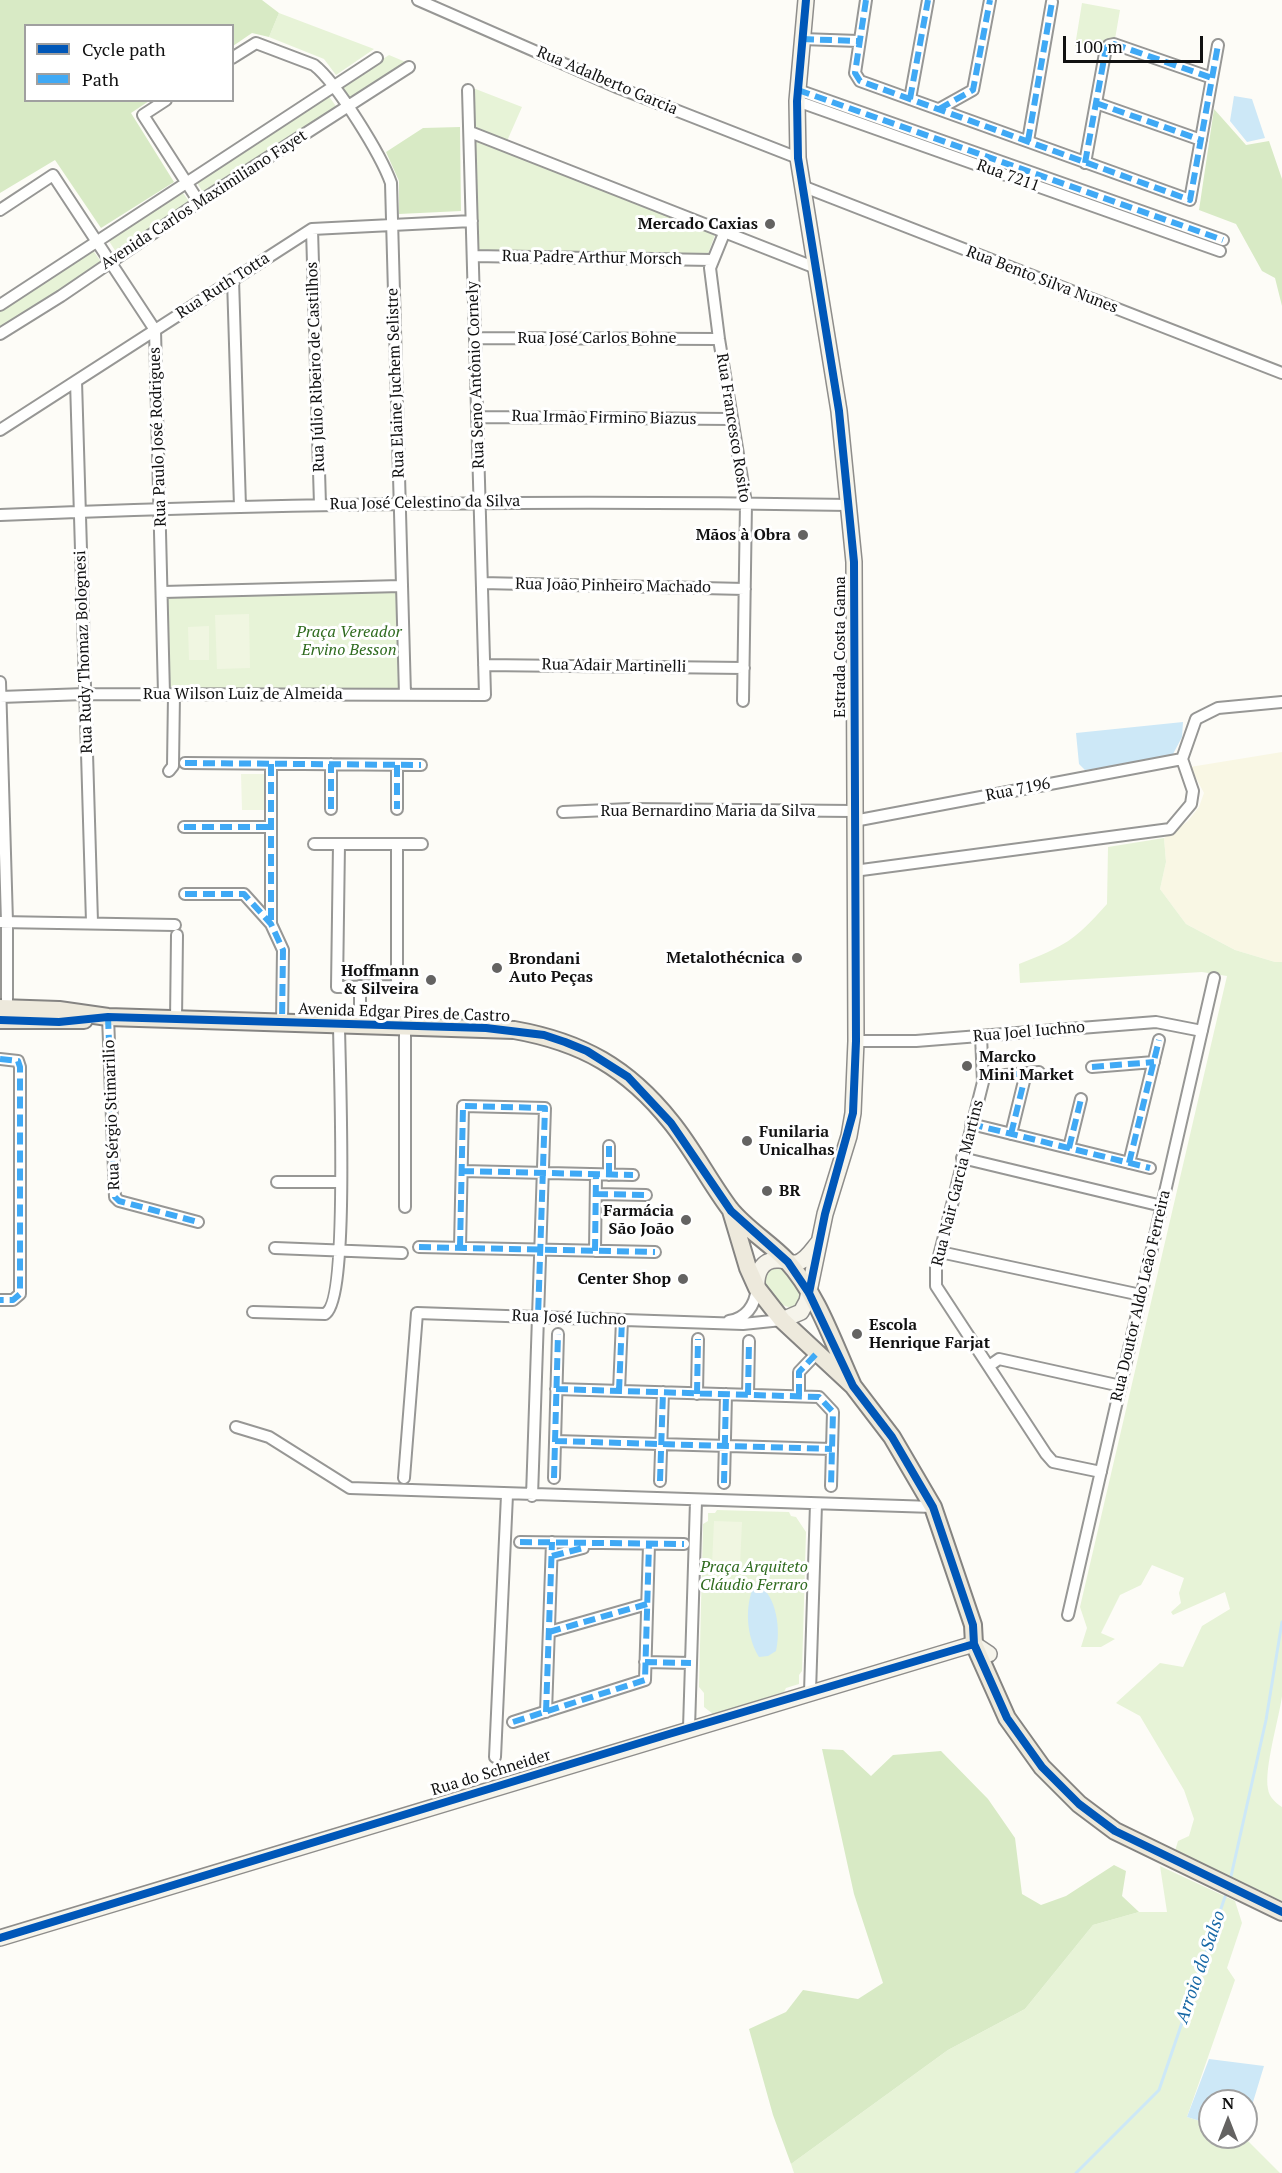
<!DOCTYPE html>
<html>
<head>
<meta charset="utf-8">
<style>
  body { margin:0 }
  #map { position:relative; width:1282px; height:2173px; overflow:hidden; background:#fdfcf7; font-family:"PT Serif",serif }
  canvas { display:block }
  .legend { position:absolute; left:24px; top:24px; width:210px; height:78px; box-sizing:border-box; background:#fff; border:2px solid #a0a0a0; margin:0; padding:8px 10px; list-style:none; font-size:18px; color:#111 }
  .legend li { display:flex; align-items:center; gap:12px; height:30px }
  .legend b { width:30px; border:2px solid #a0a0a0 }
  .north { position:absolute; left:1198px; top:2089px; width:60px; height:60px; box-sizing:border-box; background:#fff; border:2px solid #a0a0a0; border-radius:50%; rotate:0deg; font-size:16px; font-weight:700; line-height:24px; text-align:center; color:#111 }
  .north::after { content:''; display:block; margin:auto; width:21px; height:27px; background:#646362; clip-path:polygon(50% 0,100% 100%,50% 72%,0 100%) }
  .scale { position:absolute; left:1063px; top:36px; width:140px; height:27px; box-sizing:border-box; border:3px solid #111; border-top:0; padding-left:8px; font-size:18px; line-height:21px; white-space:nowrap; color:#111; -webkit-text-stroke:4px #fff; paint-order:stroke }
</style>
</head>
<body>
<div id="map">
<canvas width="1282" height="2173"></canvas>
<ul class="legend">
<li><b style="height:8px;background:#0057b8"></b>Cycle path</li>
<li><b style="height:8px;background:#3fa9f5"></b>Path</li>
</ul>
<div class="north">N</div>
<div class="scale">100 m</div>
</div>
<script>
const ctx = document.querySelector('canvas').getContext('2d');
ctx.lineJoin = 'round';
function fillPath(path, color) { ctx.fillStyle = color; ctx.fill(path, 'evenodd'); }
function strokePath(path, color, width, dash) { ctx.strokeStyle = color; ctx.lineWidth = width; ctx.lineCap = dash ? 'butt' : 'round'; ctx.setLineDash(dash || []); ctx.stroke(path); }
function label(font, color, halo, rows, align = 'center') {
  ctx.font = font + ' "PT Serif",serif'; ctx.lineWidth = 6; ctx.setLineDash([]); ctx.textBaseline = 'middle'; ctx.strokeStyle = halo; ctx.fillStyle = color; for (const [text, x, y, turn = 0] of rows) {
    ctx.save(); ctx.translate(x, y); ctx.rotate((+turn || 0) * Math.PI / 180); ctx.textAlign = isNaN(turn) ? turn : align; if (halo) ctx.strokeText(text, 0, 0); ctx.fillText(text, 0, 0); ctx.restore();
  }
}
fillPath(new Path2D(`
  M1282,752V962H1275L1235,950L1186,924L1160,889L1166,862L1164,838L1188,821L1199,807L1204,793L1190,767Z`), '#f9f7e4');
fillPath(new Path2D(`
  M1082,3L1120,10L1115,39L1100,50L1075,46Z
  M279,13L374,49L336,75L324,59L269,37Z
  M389,55L408,63L351,99L342,86Z
  M473,88L522,107L507,141L474,127Z
  M328,95L338,109L204,194L196,181Z
  M474,139L716,232L708,254L477,251Z
  M181,190L190,203L116,252L107,238Z
  M92,249L102,263L60,293L0,329V309Z
  M397,591L398,690L170,688L167,598Z
  M1164,838L1166,862L1160,889L1186,924L1235,950L1275,962H1282V1696C1279,1719 1264,1768 1268,1789C1269,1797 1276,1803 1282,1807V1901L1175,1851L1178,1841L1189,1836L1194,1819L1184,1790L1140,1716L1116,1703L1160,1663L1183,1667L1202,1626L1230,1609L1225,1592L1173,1615L1171,1612L1181,1603L1179,1593L1184,1578L1152,1565L1141,1585L1120,1595L1101,1633L1115,1639L1101,1647H1081L1087,1628L1080,1607L1227,976L1202,972L1020,983L1019,964C1065,946 1074,941 1107,904L1108,847Z
  M778,1267C788,1272 799,1287 800,1299L794,1307C779,1310 763,1287 765,1273L771,1268Z
  M717,1510L789,1512L791,1516L796,1517L806,1532L802,1671L799,1675V1684L786,1688L784,1692L713,1714L704,1707V1693L699,1687L703,1524L708,1521V1513H715Z
  M1160,1866L1235,1901L1242,1923L1227,1968L1235,1980L1187,2117L1210,2124V2137H1244L1280,2173H794L791,2164L948,2050L1025,2009L1093,1925L1139,1912H1167Z`), '#e7f3d7');
fillPath(new Path2D(`
  M0,0H262L279,13L269,37L252,33L233,46L232,26H26V100L149,101L131,113L174,182L101,228L55,160L0,193Z
  M1214,109L1246,145L1269,141L1282,179V306L1275,278L1262,271L1236,224L1199,210Z
  M460,127L461,211L399,214V181L386,152L423,128Z
  M822,1749L843,1750L871,1776L893,1755L941,1751L988,1799L1015,1838L1022,1894L1041,1905L1066,1896L1114,1865L1126,1871L1122,1896L1139,1912L1093,1925L1025,2009L948,2050L791,2164L773,2115L749,2029L786,2012L803,1990L858,1999L883,1983L854,1894Z`), '#d8eac5');
fillPath(new Path2D(`
  M249,614L250,668L217,669L215,615Z
  M209,626V660H189L188,627Z
  M241,774H264V810H242Z
  M714,1521L742,1522L740,1566L712,1565Z`), '#f0f6e1');
fillPath(new Path2D(`
  M1234,96L1252,99L1265,138L1247,142L1230,121Z
  M1183,722L1182,737L1171,758L1085,770L1079,764L1076,733Z
  M758,1585C777,1595 781,1631 776,1651L768,1656L759,1657C747,1638 744,1607 754,1586Z
  M1209,2059L1264,2066L1246,2125V2101H1210V2124L1187,2117Z`), '#cde8f7');
strokePath(new Path2D(`
  M1230,1881L1266,1720L1282,1622
  M1076,2173L1159,2090L1227,1891`), '#cde8f7', 3);
const street = new Path2D(`
  M418,0L619,88L798,158
  M866,0L855,73L860,81L1190,200L1218,45
  M802,39L858,41
  M232,58L256,43L314,65C337,83 381,155 391,183L405,695
  M798,90L1223,240
  M910,99L928,0
  M166,100L143,115L199,202
  M797,101L1220,251
  M1096,103L1201,140
  M939,109L973,90L990,0
  M470,132L816,268
  M1028,141L1052,2
  M1085,163L1106,48L1109,45L1114,44L1212,78
  M802,186L1282,373
  M0,210L53,175L155,330L164,694
  M312,229L320,505
  M725,231L710,268L719,339L746,503L743,701
  M473,256L712,260
  M233,279L240,507
  M0,305L377,58
  M0,334L61,296L199,202L409,67
  M475,338L719,339
  M76,381L92,922
  M478,417L731,419
  M0,430L312,229L472,221
  M0,515C283,503 566,500 850,505
  M482,583L745,589
  M163,592L401,586
  M484,665L744,668
  M0,682L7,922V1014
  M0,697L85,694L485,695L468,90
  M185,763L421,765
  M271,764V924
  M397,765V809
  M169,771L173,766L174,694
  M331,809V764
  M563,812L630,809L853,811
  M854,821L1182,759
  M184,827H271
  M314,844H422
  M339,844L337,987L397,986V844
  M854,871L1170,829L1191,804L1193,791L1182,759L1196,719L1218,708L1282,702
  M185,894H244L271,924L283,950L282,1022
  M0,922L175,925
  M360,986V1023
  M108,1017L115,1197L119,1201L198,1222
  M176,1020L177,935
  M405,1025V1207
  M981,1036L983,1082L936,1268V1286L1046,1454L1053,1462L1101,1472
  M856,1041H916L1156,1022L1202,1031
  M0,1059L18,1061L20,1067V1294L13,1300H0
  M1092,1067L1154,1062
  M1005,1075L1039,1072
  M971,1124L1150,1168
  M1011,1134L1026,1073
  M1069,1148L1081,1099
  M962,1158L1162,1206
  M1129,1163L1159,1040
  M462,1171L633,1175
  M609,1175V1146
  M277,1182H341
  M596,1194L646,1195
  M419,1247L655,1252
  M275,1248L402,1253
  M460,1248L463,1106L545,1108L532,1496
  M595,1251L596,1175
  M940,1252L1141,1295
  M253,1312L325,1314C350,1301 339,1062 339,1023
  M729,1321C747,1318 755,1305 757,1288
  M989,1366L999,1359L1121,1386
  M556,1389L819,1397L833,1412L831,1486
  M619,1391L622,1320
  M697,1394L698,1339
  M748,1395L749,1341
  M799,1396V1372L818,1352
  M236,1427L269,1437L350,1488L933,1507
  M555,1441L832,1449
  M404,1478L417,1313L743,1324L782,1320
  M554,1478L558,1334
  M660,1481L663,1392
  M724,1483L726,1394
  M520,1542L684,1544
  M552,1556L583,1548V1543
  M1068,1615L1214,978
  M549,1632L647,1604
  M645,1662L691,1663
  M810,1692L816,1504
  M546,1712L552,1542
  M513,1722L645,1680L649,1544
  M689,1728L696,1501
  M495,1757L507,1495`);
const secondary = new Path2D(`
  M757,1288C756,1274 761,1260 777,1260C784,1259 789,1264 796,1263C806,1261 812,1250 818,1243
  M782,1320L801,1312L807,1301L825,1214L849,1136L853,1113L856,1041L854,562L839,411L798,158L797,101L806,0
  M0,1938L957,1649L974,1644L989,1654`);
const primary = new Path2D(`
  M0,1008L59,1010L108,1017L514,1030C582,1042 628,1068 671,1122C693,1149 709,1181 730,1209C746,1229 770,1243 787,1261C818,1295 834,1345 853,1386
  M0,1020H84
  M731,1211L748,1268L757,1288L782,1320L853,1386L892,1437L933,1507L973,1625L974,1644L1007,1718L1042,1767L1079,1804L1115,1831L1282,1912`);
strokePath(street, '#979795', 14);
strokePath(secondary, '#8e8d8b', 18);
strokePath(primary, '#858482', 20);
strokePath(street, '#fffffe', 10);
strokePath(secondary, '#f6f4eb', 15);
strokePath(primary, '#ede9dc', 16);
strokePath(new Path2D(`
  M866,0L855,73L860,81L1190,200L1218,45
  M802,39L858,41
  M798,90L1223,240
  M910,99L928,0
  M1096,103L1201,140
  M939,109L973,90L990,0
  M1028,141L1052,2
  M1085,163L1106,48L1109,45L1114,44L1212,78
  M185,763L421,765
  M271,764V924
  M397,765V809
  M331,809V764
  M184,827H271
  M185,894H244L271,924L283,950L282,1022
  M108,1017L115,1197L119,1201L198,1222
  M0,1059L18,1061L20,1067V1294L13,1300H0
  M1092,1067L1154,1062
  M1005,1075L1039,1072
  M971,1124L1150,1168
  M1011,1134L1026,1073
  M1069,1148L1081,1099
  M1129,1163L1159,1040
  M462,1171L633,1175
  M609,1175V1146
  M596,1194L646,1195
  M419,1247L655,1252
  M460,1248L463,1106L545,1108L538,1317
  M595,1251L596,1175
  M556,1389L819,1397L833,1412L831,1486
  M619,1391L622,1320
  M697,1394L698,1339
  M748,1395L749,1341
  M799,1396V1372L818,1352
  M555,1441L832,1449
  M554,1478L558,1334
  M660,1481L663,1392
  M724,1483L726,1394
  M520,1542L684,1544
  M552,1556L583,1548V1543
  M549,1632L647,1604
  M645,1662L691,1663
  M546,1712L552,1542
  M513,1722L645,1680L649,1544`), '#3fa9f5', 6, [12, 6]);
strokePath(new Path2D(`
  M806,0L797,101L798,158L839,411L854,562L856,1041L853,1113L825,1214L809,1293
  M0,1020L59,1022L108,1017L486,1028L544,1035L565,1042L587,1051L628,1077L671,1123L731,1211L788,1262L809,1293L853,1386L892,1437L933,1507L973,1625L974,1644L1007,1718L1042,1767L1079,1804L1115,1831L1282,1912
  M0,1938L669,1734L974,1644`), '#0057b8', 8);
for (const [x, y, r, color] of [
  [770,224,6,"#646362"],
  [803,535,6,"#646362"],
  [797,958,6,"#646362"],
  [497,968,6,"#646362"],
  [431,980,6,"#646362"],
  [967,1066,6,"#646362"],
  [747,1141,6,"#646362"],
  [767,1191,6,"#646362"],
  [686,1220,6,"#646362"],
  [683,1279,6,"#646362"],
  [857,1334,6,"#646362"]
]) { const dot = new Path2D(); dot.arc(x, y, r, 0, 2 * Math.PI); ctx.fillStyle = color; ctx.fill(dot); strokePath(dot, '#fff', 2); }
label('16px', '#111', '#fff', [
  ["Rua Adalberto Garcia",607,81,23],
  ["Rua 7211",1008,176,20],
  ["Avenida Carlos Maximiliano Fayet",204,200,-33],
  ["Rua Padre Arthur Morsch",592,258,1],
  ["Rua Bento Silva Nunes",1042,280,21],
  ["Rua Ruth Totta",223,286,-33],
  ["Rua José Carlos Bohne",597,338],
  ["Rua Júlio Ribeiro de Castilhos",316,367,-92],
  ["Rua Seno Antônio Cornely",476,375,-92],
  ["Rua Elaine Juchem Selistre",396,383,-92],
  ["Rua Irmão Firmino Biazus",604,418,1],
  ["Rua Francesco Rosito",733,428,81],
  ["Rua Paulo José Rodrigues",158,437,-92],
  ["Rua José Celestino da Silva",425,503,-1],
  ["Rua João Pinheiro Machado",613,586,1],
  ["Estrada Costa Gama",840,647,-90],
  ["Rua Rudy Thomaz Bolognesi",84,652,-92],
  ["Rua Adair Martinelli",614,666,1],
  ["Rua Wilson Luiz de Almeida",243,694],
  ["Rua 7196",1018,790,-11],
  ["Rua Bernardino Maria da Silva",708,811],
  ["Avenida Edgar Pires de Castro",404,1013,2],
  ["Rua Joel Iuchno",1029,1032,-5],
  ["Rua Sérgio Stimarilio",112,1115,-92],
  ["Rua Nair Garcia Martins",958,1183,-76],
  ["Rua Doutor Aldo Leão Ferreira",1141,1296,-77],
  ["Rua José Iuchno",569,1318,2],
  ["Rua do Schneider",491,1773,-17]
]);
label('bold 16px', '#111', '#fff', [
  ["Mercado Caxias",758,224],
  ["Mãos à Obra",791,535],
  ["Metalothécnica",785,958],
  ["Brondani",509,959,"left"],
  ["Auto Peças",509,977,"left"],
  ["Hoffmann",419,971],
  ["& Silveira",419,989],
  ["Marcko",979,1057,"left"],
  ["Mini Market",979,1075,"left"],
  ["Funilaria",759,1132,"left"],
  ["Unicalhas",759,1150,"left"],
  ["BR",779,1191,"left"],
  ["Farmácia",674,1211],
  ["São João",674,1229],
  ["Center Shop",671,1279],
  ["Escola",869,1325,"left"],
  ["Henrique Farjat",869,1343,"left"]
], 'right');
label('italic 16px', '#2f6b1f', '#fff', [
  ["Praça Vereador",349,632],
  ["Ervino Besson",349,650],
  ["Praça Arquiteto",754,1567],
  ["Cláudio Ferraro",754,1585]
]);
label('italic 18px', '#1768a6', '#fff', [
  ["Arroio do Salso",1201,1967,-71]
]);
</script>
</body>
</html>
